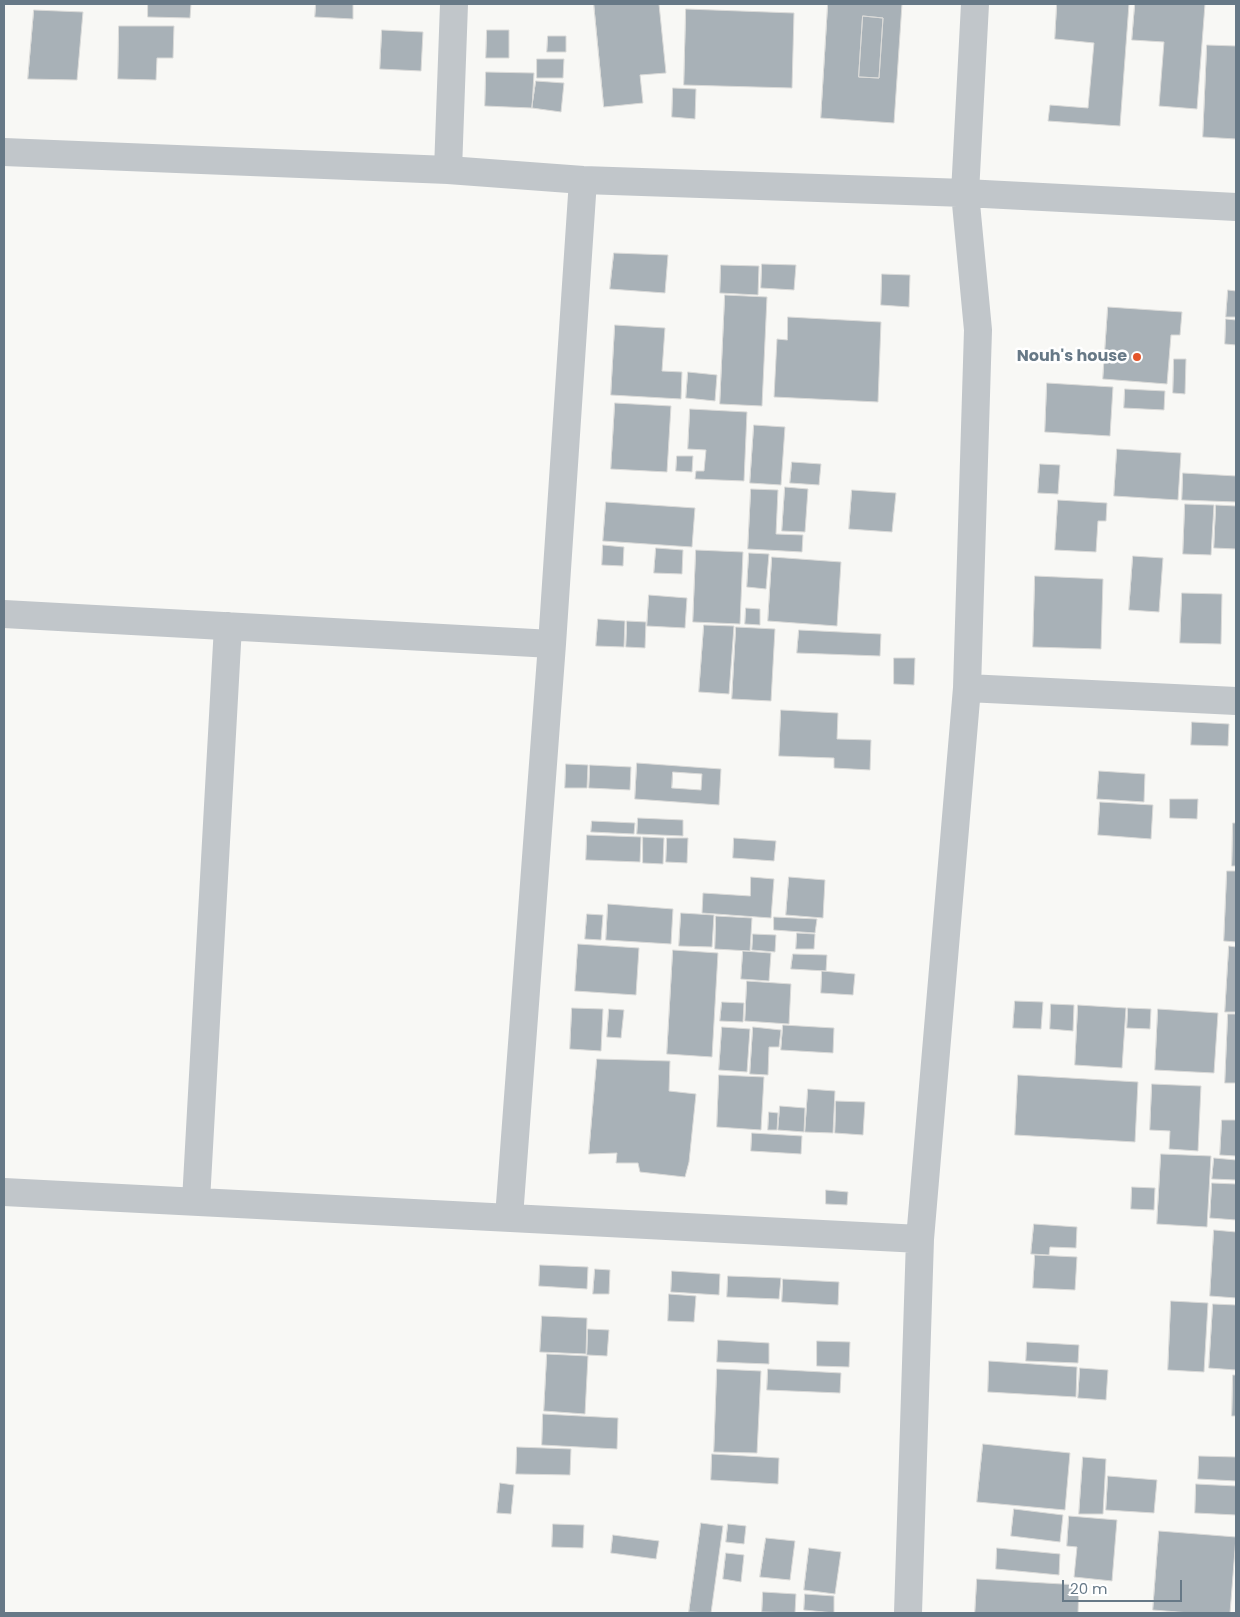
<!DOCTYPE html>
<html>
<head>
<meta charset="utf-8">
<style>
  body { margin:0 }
  #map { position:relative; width:1240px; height:1617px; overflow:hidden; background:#f8f8f5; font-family:Poppins,sans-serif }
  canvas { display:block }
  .frame { position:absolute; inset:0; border:5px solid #677987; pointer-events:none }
  .scale { position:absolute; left:1062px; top:1580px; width:120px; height:22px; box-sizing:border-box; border:2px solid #677987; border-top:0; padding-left:6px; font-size:15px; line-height:18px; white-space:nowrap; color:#677987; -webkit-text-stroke:4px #fff; paint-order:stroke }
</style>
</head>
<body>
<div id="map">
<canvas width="1240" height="1617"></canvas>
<div class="frame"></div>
<div class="scale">20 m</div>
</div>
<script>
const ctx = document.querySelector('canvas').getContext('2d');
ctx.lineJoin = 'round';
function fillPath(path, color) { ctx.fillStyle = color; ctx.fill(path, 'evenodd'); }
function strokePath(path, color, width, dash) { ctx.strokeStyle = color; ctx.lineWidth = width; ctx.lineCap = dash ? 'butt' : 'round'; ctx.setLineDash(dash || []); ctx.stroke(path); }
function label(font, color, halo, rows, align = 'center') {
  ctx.font = font + ' Poppins,sans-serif'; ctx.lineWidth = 5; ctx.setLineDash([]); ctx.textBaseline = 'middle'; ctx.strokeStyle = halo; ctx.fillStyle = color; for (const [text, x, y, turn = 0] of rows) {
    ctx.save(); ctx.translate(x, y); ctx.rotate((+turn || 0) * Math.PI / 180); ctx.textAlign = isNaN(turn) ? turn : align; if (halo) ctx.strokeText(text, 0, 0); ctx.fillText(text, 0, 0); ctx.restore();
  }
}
const building = new Path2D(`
  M148,4H191L190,18L148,17Z
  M316,4H353V19L315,17Z
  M594,4H659L666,73L640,75L643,103L604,107Z
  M828,4H902L894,123L821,118ZM863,16L883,18L879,78L859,77Z
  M1057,4H1129L1120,126L1048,121L1050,105L1088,108L1094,43L1055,39Z
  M1135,4H1205L1197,109L1159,106L1164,42L1132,40Z
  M686,9L794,13L792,88L684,85Z
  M34,10L83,12L77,80L28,79Z
  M863,16L883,18L879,78L859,77Z
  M119,26H174L173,58H157L156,80L118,79Z
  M382,30L423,32L421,71L380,69Z
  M487,30H509V58H486Z
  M548,36H566V52H547Z
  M1207,45L1236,46V139L1203,137Z
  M537,59H564L563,78H537Z
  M486,72L534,73L532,108L485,106Z
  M536,81L564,83L561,112L532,108Z
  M673,88L696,89L695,119L672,117Z
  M614,253L668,255L665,293L610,289Z
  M762,264L796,265L794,290L761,288Z
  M721,265L759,266L758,295L720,293Z
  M882,274L910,275L909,307L881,305Z
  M1228,290L1236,291V317H1226Z
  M725,295L767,297L762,406L720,404Z
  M1108,307L1182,312L1180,335H1171L1167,384L1103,379Z
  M788,317L881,322L878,402L774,397L777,339L787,340Z
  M1226,319L1236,320V345L1225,344Z
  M615,325L665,328L662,371L682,372L681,399L611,395Z
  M1174,359H1186L1185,394L1173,393Z
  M688,372L717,375L715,401L686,398Z
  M1047,383L1113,387L1110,436L1045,432Z
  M1125,389L1165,391L1164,410L1124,408Z
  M615,403L671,406L667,472L611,469Z
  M690,409L747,412L744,481L695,479L696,471H704L706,450L688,449Z
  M754,425L785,427L781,485L750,483Z
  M1117,449L1181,453L1178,500L1114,496Z
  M677,456H693L692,472L676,471Z
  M792,462L821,464L819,485L790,483Z
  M1040,464L1060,465L1058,494L1038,493Z
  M1183,473L1236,476V502L1182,500Z
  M785,487L808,489L805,532L782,531Z
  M751,489L778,490L776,534L803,535L802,552L748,549Z
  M852,490L896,493L892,532L849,529Z
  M1058,500L1107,503L1106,521H1098L1096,552L1055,550Z
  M606,502L695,508L692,547L603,541Z
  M1185,504L1214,505L1211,555L1183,554Z
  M1216,505L1236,506V549L1214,548Z
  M603,545L624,547L623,566L602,565Z
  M656,548L683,550L682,574L654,573Z
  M696,550L743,552L740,624L693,622Z
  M749,553L769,554L766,589L747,587Z
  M1133,556L1163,558L1159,612L1129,610Z
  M772,557L841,562L837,626L768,621Z
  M1035,576L1103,579L1101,649L1033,647Z
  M1182,593L1222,594L1221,644L1180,643Z
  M649,595L687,598L685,628L647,626Z
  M746,608L760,609V625L745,624Z
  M598,619L625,621L624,647L596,646Z
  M627,621L646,622L645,648L626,647Z
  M704,625L734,626L729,694L699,692Z
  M736,627L775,629L771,701L732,699Z
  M799,630L881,634L880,656L797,653Z
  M894,658H915L914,685L894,684Z
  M781,710L838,713L837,739L871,740L870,770L834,768V758L779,756Z
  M1192,722L1229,724L1228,746L1191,745Z
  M637,763L721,769L719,805L635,799ZM673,772L702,774L701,790L672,788Z
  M566,764L588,765L587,788H565Z
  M590,765L631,767L630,790L589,788Z
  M1099,771L1145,774L1144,802L1097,799Z
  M1170,799H1198L1197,819L1170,818Z
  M1100,802L1153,805L1151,839L1098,835Z
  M638,818L683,820V836L637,834Z
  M592,821L635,823L634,834L591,832Z
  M1233,823H1236V866H1232Z
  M587,835L641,837L640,862L586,860Z
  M643,837L664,838L663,864L643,863Z
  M667,838H688L687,863L666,862Z
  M734,838L776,841L774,861L733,858Z
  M1227,871H1236V942L1224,941Z
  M751,877L774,879L771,918L702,913L703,893L750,896Z
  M789,877L825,880L823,918L786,915Z
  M608,904L673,909L671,944L606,940Z
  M681,913L714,915L712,947L679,946Z
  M587,914L603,915L601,940L585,939Z
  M716,916L752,918L750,951L715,949Z
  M774,917L817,919L815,933L774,930Z
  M797,933L815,934L814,949H796Z
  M753,934L776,935L775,952L752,950Z
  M578,944L639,948L636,995L575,991Z
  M1229,946L1236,947V1012H1225Z
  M673,950L718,953L712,1057L667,1054Z
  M743,951L771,953L769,981L741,979Z
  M793,954L827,955L826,971L791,969Z
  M822,971L855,974L853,995L821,993Z
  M747,981L791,984L789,1024L745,1021Z
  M1015,1001L1043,1002L1041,1029L1013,1028Z
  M722,1002L744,1003L743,1022L720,1021Z
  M1051,1004L1074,1005L1073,1031L1050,1029Z
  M1078,1005L1126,1008L1122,1068L1075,1065Z
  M572,1008L603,1009L601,1051L570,1049Z
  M1128,1008L1151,1009L1150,1029L1127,1028Z
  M609,1009L624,1010L621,1038L607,1037Z
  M1158,1009L1218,1013L1214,1073L1155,1070Z
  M1228,1014H1236V1083H1225Z
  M783,1025L834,1028L833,1053L781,1050Z
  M722,1027L750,1029L747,1072L719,1070Z
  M753,1027L781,1030L779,1047H769L768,1075L750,1074Z
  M597,1059L670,1061L669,1091L696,1094L689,1162L685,1177L640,1172L638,1163H616L617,1153L589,1154Z
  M719,1075L764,1077L761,1130L717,1127Z
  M1018,1075L1138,1082L1135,1142L1015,1135Z
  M1152,1084L1201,1086L1198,1151L1169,1149L1170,1131L1150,1130Z
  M808,1089L835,1091L833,1133L805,1132Z
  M836,1101L865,1102L863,1135L835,1133Z
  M780,1106L805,1108L804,1132L778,1130Z
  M769,1112L778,1113L777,1130H768Z
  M1222,1120H1236V1156L1220,1155Z
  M752,1133L802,1136L801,1154L751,1151Z
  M1161,1154L1211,1156L1207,1227L1157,1224Z
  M1214,1158L1236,1160V1180L1212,1179Z
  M1212,1183L1236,1184V1220L1210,1218Z
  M1132,1187L1155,1188L1154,1210L1131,1209Z
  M826,1190L848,1192L847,1205L826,1204Z
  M1034,1224L1077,1227L1076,1248L1050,1247L1049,1255L1031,1254Z
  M1214,1230L1236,1232V1298L1210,1296Z
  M1035,1255L1077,1257L1075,1290L1033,1288Z
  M540,1265L588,1267L587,1289L539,1286Z
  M595,1269L610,1270L609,1294H593Z
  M672,1271L720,1274L719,1295L671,1292Z
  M728,1276L781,1278L779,1299L727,1297Z
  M783,1279L839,1282L838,1305L782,1302Z
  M669,1294L696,1296L694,1322L668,1321Z
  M1171,1301L1208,1303L1204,1372L1168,1370Z
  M1213,1304L1236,1305V1370L1209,1368Z
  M542,1316L587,1318L586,1354L540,1352Z
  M588,1329L609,1330L607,1356L587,1355Z
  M718,1340L769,1343V1364L717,1362Z
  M817,1341L850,1342L849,1367L817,1366Z
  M1027,1342L1079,1345L1078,1363L1026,1361Z
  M547,1354L588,1356L585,1414L544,1411Z
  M989,1361L1077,1367L1076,1397L988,1392Z
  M1080,1368L1108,1370L1106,1400L1078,1398Z
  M717,1369L761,1371L757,1453L714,1452Z
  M768,1369L841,1373L840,1393L767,1390Z
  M1233,1375H1236V1416H1232Z
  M543,1414L618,1418L617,1449L542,1445Z
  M983,1444L1070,1453L1065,1510L977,1502Z
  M517,1447L571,1449L570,1475L516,1474Z
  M712,1454L779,1458L778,1484L711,1480Z
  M1199,1456L1236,1457V1481L1198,1479Z
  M1083,1457L1106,1459L1103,1514H1079Z
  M1108,1476L1157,1480L1154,1513L1106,1510Z
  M500,1483L514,1485L511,1514L497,1513Z
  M1196,1484L1236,1486V1515L1195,1513Z
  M1014,1509L1063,1515L1060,1542L1011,1536Z
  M1069,1516L1117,1520L1112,1581L1074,1577L1077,1547L1067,1546Z
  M701,1523L723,1526L711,1613L689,1612Z
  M553,1524L584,1525L583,1548L552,1547Z
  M728,1524L746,1526L744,1544L726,1542Z
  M1159,1531L1236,1537L1230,1613H1190L1153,1610Z
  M613,1535L659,1541L656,1559L611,1553Z
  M766,1538L795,1541L790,1580L760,1577Z
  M809,1548L841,1552L835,1594L804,1590Z
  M997,1548L1060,1554L1059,1575L996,1569Z
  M726,1553L744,1555L741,1582L723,1579Z
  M977,1579L1079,1585L1078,1613H975Z
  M763,1592L796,1594L795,1613L762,1612Z
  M805,1594L834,1596V1613L804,1610Z`);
fillPath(building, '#a8b1b7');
strokePath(building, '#dadad8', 1);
strokePath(new Path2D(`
  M4,152L448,170L583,180L965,193L1236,207
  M448,170L454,4
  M4,614L552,644
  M967,688L1236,701
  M4,1192L920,1239
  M196,1201L228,626
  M509,1217L552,644L583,180
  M908,1613L920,1239L967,688L978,330L965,193L975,4`), '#c1c6ca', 28);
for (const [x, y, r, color] of [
  [1137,357,5,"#e45429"]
]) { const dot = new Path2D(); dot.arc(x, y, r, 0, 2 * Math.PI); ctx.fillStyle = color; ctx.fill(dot); strokePath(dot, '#fff', 2); }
label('bold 16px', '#677987', '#fff', [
  ["Nouh's house",1127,357]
], 'right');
</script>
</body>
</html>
